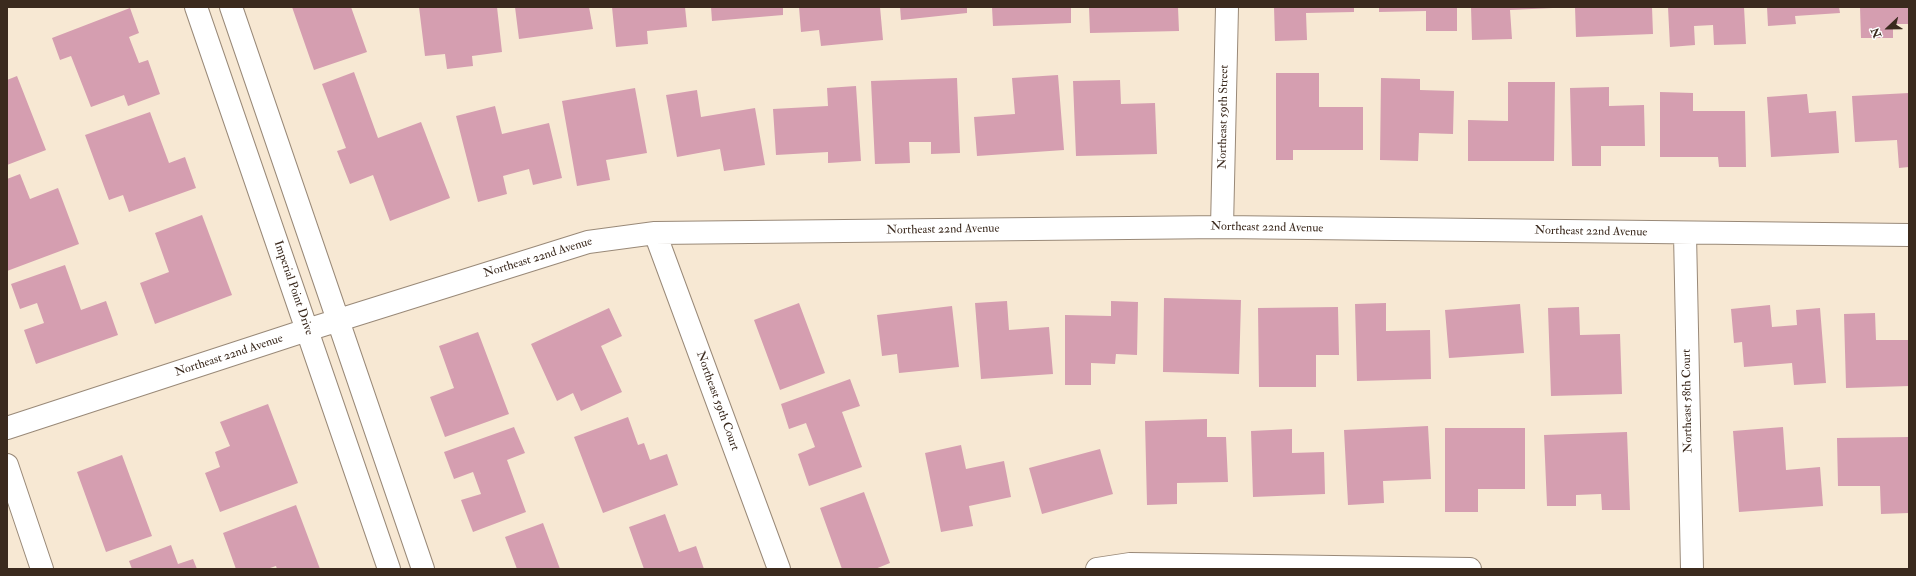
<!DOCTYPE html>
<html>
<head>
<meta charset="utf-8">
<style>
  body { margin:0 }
  #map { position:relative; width:1916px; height:576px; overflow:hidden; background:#f7e8d3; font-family:"IM FELL Double Pica",serif }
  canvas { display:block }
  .frame { position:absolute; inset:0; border:8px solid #3b2a1e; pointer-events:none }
  .north { position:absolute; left:1868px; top:8px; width:40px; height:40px; -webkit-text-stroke:3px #fff; paint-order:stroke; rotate:248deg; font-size:11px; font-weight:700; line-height:16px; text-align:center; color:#3b2a1e }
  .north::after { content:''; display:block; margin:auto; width:14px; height:18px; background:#3b2a1e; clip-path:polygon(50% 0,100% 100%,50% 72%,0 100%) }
</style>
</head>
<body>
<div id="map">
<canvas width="1916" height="576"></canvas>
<div class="frame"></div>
<div class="north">N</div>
</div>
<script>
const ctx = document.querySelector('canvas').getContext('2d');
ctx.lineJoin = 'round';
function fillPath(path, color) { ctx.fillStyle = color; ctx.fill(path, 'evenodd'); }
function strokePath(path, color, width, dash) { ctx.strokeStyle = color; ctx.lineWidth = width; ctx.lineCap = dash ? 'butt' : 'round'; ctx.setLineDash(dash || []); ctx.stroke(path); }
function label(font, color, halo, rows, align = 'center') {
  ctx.font = font + ' "IM FELL Double Pica",serif'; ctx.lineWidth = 3.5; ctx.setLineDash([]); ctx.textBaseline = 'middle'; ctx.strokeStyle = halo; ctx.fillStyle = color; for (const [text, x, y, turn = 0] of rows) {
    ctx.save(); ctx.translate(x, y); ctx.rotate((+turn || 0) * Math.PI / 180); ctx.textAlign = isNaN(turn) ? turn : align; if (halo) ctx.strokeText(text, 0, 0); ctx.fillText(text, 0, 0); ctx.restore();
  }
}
fillPath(new Path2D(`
  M292,7H351L367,52L314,70Z
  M419,7H497L502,52L472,56L473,66L447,69L445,54L425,56Z
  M515,7H589L593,29L519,39Z
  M612,7H685L687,27L647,31L648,44L616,47Z
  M711,7H783V15L712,21Z
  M799,7H880L883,40L821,46L819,30L801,32Z
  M900,7H967V13L901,20Z
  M992,7H1071V23L993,26Z
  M1089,7H1178L1179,31L1090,33Z
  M1274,7H1354V12L1306,13L1307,40L1275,41Z
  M1379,7H1457V31H1426V11L1379,12Z
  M1471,7H1553V8L1510,10L1512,39L1472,40Z
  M1575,7H1652L1653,34L1576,37Z
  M1668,7H1744L1746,44L1714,45L1713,25L1694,26L1695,45L1670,47Z
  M1767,7H1839L1840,13L1795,16L1796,24L1768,26Z
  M1860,7H1909V24H1893V38H1861Z
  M130,8L139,33L129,37L139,63L148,60L160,94L128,106L124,95L91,107L71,56L60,60L52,38Z
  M354,72L378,138L421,122L450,198L390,221L373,175L350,184L337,151L346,148L322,84Z
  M1276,73H1319V107H1363V150H1293V160H1276Z
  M1058,75L1064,150L977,156L974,117L1015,114L1012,78Z
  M17,76L46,150L7,165V80Z
  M957,78L960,153L931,154V142H909L910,163L875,164L871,81Z
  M1381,78L1420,79V90L1454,91L1453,134L1419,133L1418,161L1380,160Z
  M1120,80L1121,104L1155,103L1157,154L1076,156L1073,81Z
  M1508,82H1555L1554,161H1468V120L1508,121Z
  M856,86L861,161L828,163V152L776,155L773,109L828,106L827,88Z
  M1609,87V106L1644,105L1645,146H1601V166H1572L1570,88Z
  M635,88L647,153L606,160L610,180L577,186L562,101Z
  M697,90L701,117L755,108L765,165L724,171L720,149L677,157L666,95Z
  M1660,92L1693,93V111H1745L1746,167H1719L1718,157H1660Z
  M1909,93V167L1899,168L1897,140L1855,142L1852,96Z
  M1807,94L1809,113L1836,111L1839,153L1771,157L1767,97Z
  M495,106L502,134L549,123L562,178L533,185L529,169L503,176L507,194L478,202L456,116Z
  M150,112L169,163L185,157L196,188L129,212L123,195L109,200L85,135Z
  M20,174L30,199L58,188L79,244L7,271V179Z
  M202,215L232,295L155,324L140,283L169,272L155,233Z
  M65,265L81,310L106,301L118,335L36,364L24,330L44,323L37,303L20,309L11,284Z
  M1164,298L1241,300L1239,374L1163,372Z
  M1007,301L1009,330L1049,327L1053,374L981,379L975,303Z
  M1111,301L1138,302L1137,355L1116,354L1115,364L1091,363V385H1065V315L1111,316Z
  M799,303L825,373L780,390L754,320Z
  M1386,303V331L1430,330L1431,379L1357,381L1355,304Z
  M1520,304L1524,353L1449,358L1445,310Z
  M1770,305L1772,327L1797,325L1796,310L1820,308L1826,383L1794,385L1792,363L1744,367L1742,342L1734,343L1731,309Z
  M952,306L959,367L899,373L897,354L882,356L877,315Z
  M1338,307L1339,355H1316V387H1259L1258,308Z
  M1579,307L1580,335L1620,334L1622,394L1551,396L1548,308Z
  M609,308L622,336L601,346L622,392L581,411L573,393L557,401L531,344Z
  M1875,313L1876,340H1909V386L1846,388L1844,314Z
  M478,332L509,414L445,437L430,397L454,388L439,346Z
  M850,379L860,406L842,412L862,467L809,486L798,454L815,447L806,423L789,429L781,404Z
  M268,404L298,483L220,512L205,473L220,467L215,452L230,446L220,422Z
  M628,417L638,445L644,443L650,460L667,454L678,485L603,513L574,437Z
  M1207,419V437H1226L1228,482L1177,483V504L1147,505L1145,421Z
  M1428,426L1431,479L1383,481L1384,503L1348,505L1344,430Z
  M514,427L525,453L507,460L526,512L473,532L461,500L481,494L473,472L454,479L444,452Z
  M1783,427L1786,470L1820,467L1823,506L1739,512L1733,431Z
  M1445,428H1525V489H1478V512H1445Z
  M1292,429V453L1324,452L1325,494L1253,497L1251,431Z
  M1627,432L1630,510H1602L1601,494L1576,495V506H1547L1544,435Z
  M1909,437V513L1881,514L1880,486H1838L1837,438Z
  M961,445L966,469L1004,461L1011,497L969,506L973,526L941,532L925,453Z
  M1100,449L1113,494L1042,514L1029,468Z
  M122,455L152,536L106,552L77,472Z
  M864,492L890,563L875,569H842L820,508Z
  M296,505L320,569H277L276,566L267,569H236L223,533Z
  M665,514L679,552L696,546L704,569H644L629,527Z
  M543,523L560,569H517L505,537Z
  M171,545L178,564L193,559L197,569H132L129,561Z`), '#d59eb0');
const minor = new Path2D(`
  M196,7L389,569
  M231,7L423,569
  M1222,227L1227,7
  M655,233L779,569
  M1685,234L1692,569
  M7,428L307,330L588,242L655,233L1222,227L1909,235
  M7,465L42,569
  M1097,569L1130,564L1470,569`);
strokePath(minor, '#998978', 24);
strokePath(minor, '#fff', 22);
label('12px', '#3b2a1e', '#fff', [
  ["Northeast 59th Street",1224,117,-89],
  ["Northeast 22nd Avenue",1267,228,1],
  ["Northeast 22nd Avenue",943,230,-1],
  ["Northeast 22nd Avenue",1591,232,1],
  ["Northeast 22nd Avenue",538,258,-17],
  ["Imperial Point Drive",293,288,71],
  ["Northeast 22nd Avenue",229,356,-18],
  ["Northeast 59th Court",717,401,70],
  ["Northeast 58th Court",1688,401,-91]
]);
</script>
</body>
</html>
